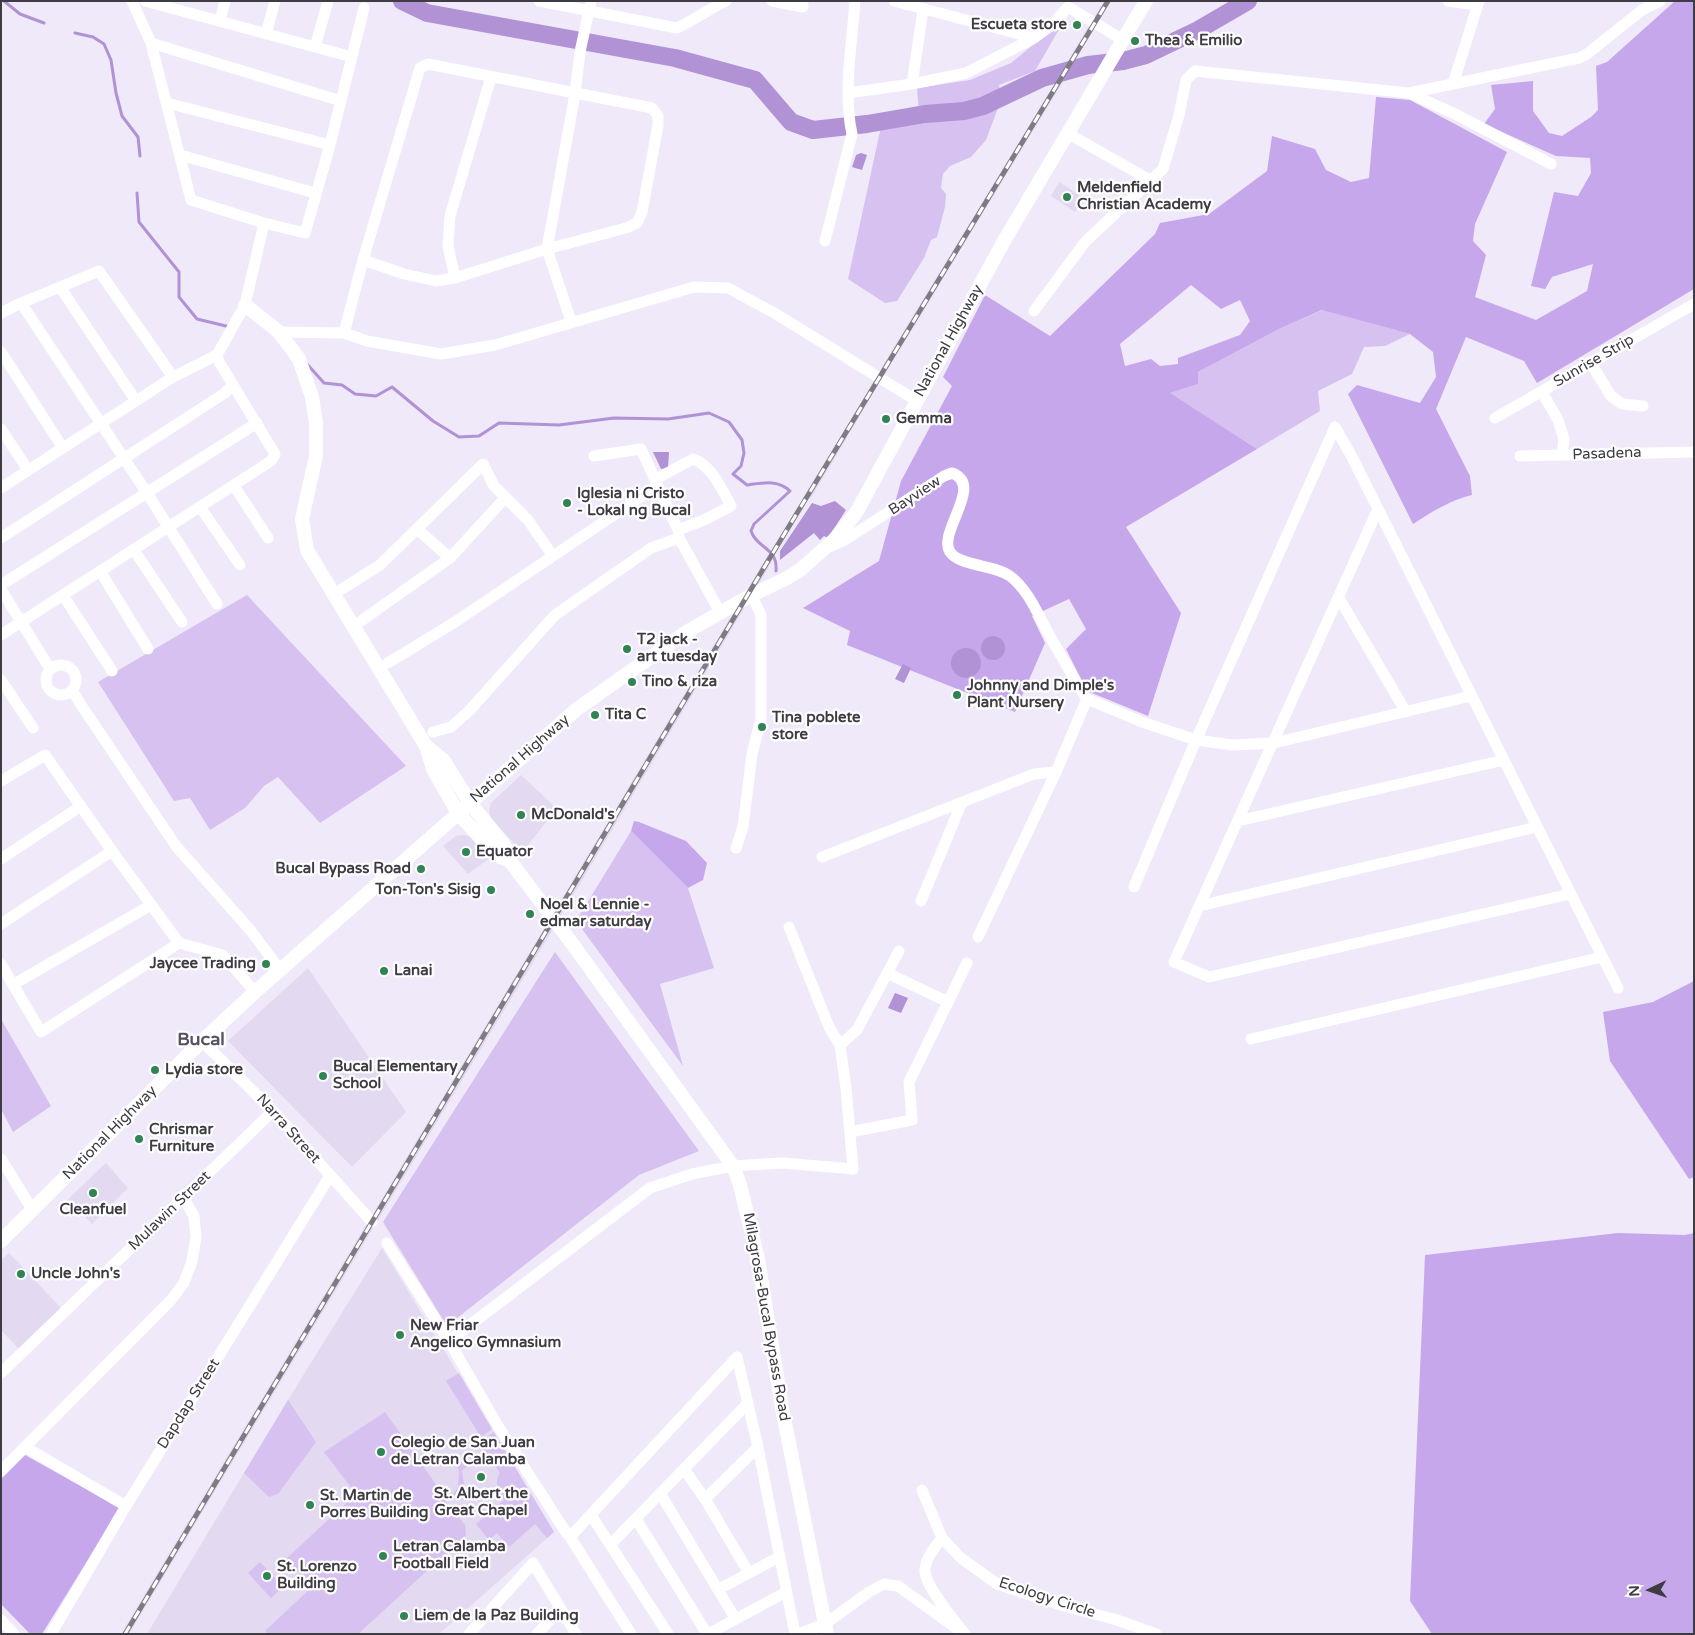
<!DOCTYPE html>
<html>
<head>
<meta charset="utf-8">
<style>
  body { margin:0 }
  #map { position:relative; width:1695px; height:1635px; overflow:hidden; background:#f0e9fa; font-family:"Varela Round",sans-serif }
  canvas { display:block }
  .frame { position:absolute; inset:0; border:2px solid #3e3b42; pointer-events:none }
  .north { position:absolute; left:1625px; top:1565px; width:50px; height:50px; -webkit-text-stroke:4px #fff; paint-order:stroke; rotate:267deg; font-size:14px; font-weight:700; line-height:20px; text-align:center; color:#3e3b42 }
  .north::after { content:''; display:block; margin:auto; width:18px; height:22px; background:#3e3b42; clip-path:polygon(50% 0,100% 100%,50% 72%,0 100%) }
</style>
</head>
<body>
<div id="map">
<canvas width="1695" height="1635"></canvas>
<div class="frame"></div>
<div class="north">N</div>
</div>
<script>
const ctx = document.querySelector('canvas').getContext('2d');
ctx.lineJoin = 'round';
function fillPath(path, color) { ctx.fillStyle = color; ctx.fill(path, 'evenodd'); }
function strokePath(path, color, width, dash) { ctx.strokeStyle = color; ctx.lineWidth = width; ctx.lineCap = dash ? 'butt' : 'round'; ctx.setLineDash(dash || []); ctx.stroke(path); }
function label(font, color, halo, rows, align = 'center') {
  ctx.font = font + ' "Varela Round",sans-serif'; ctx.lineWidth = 4.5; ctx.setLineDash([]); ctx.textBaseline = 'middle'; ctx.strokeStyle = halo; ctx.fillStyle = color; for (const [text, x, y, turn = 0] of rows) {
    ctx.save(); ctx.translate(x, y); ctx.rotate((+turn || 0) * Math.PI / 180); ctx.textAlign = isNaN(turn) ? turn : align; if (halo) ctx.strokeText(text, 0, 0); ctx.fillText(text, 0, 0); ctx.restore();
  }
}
fillPath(new Path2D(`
  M1104,1H1111L1074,62L1066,64Z
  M1064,80L881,380L811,498L806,495L876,377L1055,83Z
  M1059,182L1083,197L1075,212L1051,196Z
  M768,555L774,558L559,919L129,1634H121Z
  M521,775L557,809L522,852L491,818L489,812L491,803Z
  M464,835L472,837L490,858L468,874L443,846L456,836Z
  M308,968L406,1112L352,1167L228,1041Z
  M106,1163L128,1188L92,1224L68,1199Z
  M382,1248L554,1532L439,1634H147L288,1400Z
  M9,1253L62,1309L20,1350L1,1330V1260Z`), '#e3d9f0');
fillPath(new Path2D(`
  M1065,19L1035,71L999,85L1002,97L986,140L971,157L950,166L943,174L941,188L946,194L945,207L937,237L931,240L924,258L897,301L885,303L848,279L882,122L919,115L917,88L970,80L1011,63Z
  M1323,310L1410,334L1385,346L1364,347L1352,374L1318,391L1320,411L1257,449L1169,393L1198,384V372L1281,328Z
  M247,595L406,766L320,823L278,777L264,786L245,808L210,830L190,798L174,801L98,682Z
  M631,831L688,888L714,968L660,984L683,1066L576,921Z
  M555,952L699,1151L639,1175L447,1326L383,1222Z
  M1,1019L51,1106L13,1132L1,1109Z
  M459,1373L492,1429L481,1437L446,1381Z
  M288,1400L316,1442L278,1494L269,1497L244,1473Z
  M385,1412L435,1483L442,1497L465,1525L466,1535L358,1634H268L265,1631L312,1587L286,1559L356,1494L324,1452Z
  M494,1432L554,1532L547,1538L535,1524L509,1547L497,1533L489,1540L476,1524L504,1500C498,1491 494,1482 500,1473L482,1447L479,1449L476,1445Z
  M465,1459L469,1465L462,1470L464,1485L468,1489L459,1500L453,1494L458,1487L459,1470L456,1466Z
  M260,1562L283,1587L271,1598L248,1573Z`), '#d6c1f1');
fillPath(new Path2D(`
  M1675,1H1694V289L1537,383L1524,361L1466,337L1436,409L1470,476L1472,495C1450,500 1432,512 1413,524L1348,394L1357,385L1420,403L1436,377L1433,352L1410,334L1322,310L1281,328L1198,372V384L1170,393L1257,449L1126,527L1181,613L1148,716L1087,691L1066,649L1086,629L1069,599L1032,616L1045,643L1015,712L847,645L850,631L803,608L879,561L901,481L952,386L943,377L985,295L1050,336L1155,234L1160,223L1209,214L1267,171L1272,136L1315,149L1326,170L1351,182L1369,178L1376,97L1410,100L1507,152L1475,224L1473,241L1486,255L1475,297L1536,320L1587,291L1593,264L1552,277L1545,289L1531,286L1554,192L1578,196L1591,173L1590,158L1556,156L1484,124L1495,109L1491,85L1533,81V111L1549,133L1562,136L1591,117L1598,110L1596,66L1607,62ZM1191,285L1221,309L1240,300L1250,321L1240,335L1178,358V364L1160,366L1151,359L1125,366L1120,344Z
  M634,821L639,822L686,841L707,863L703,880L688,888L631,831Z
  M1694,981V1177L1689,1179L1610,1061L1603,1012L1653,1002Z
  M1618,1233L1685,1235L1694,1233V1634H1432L1410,1601L1425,1255Z
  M25,1455L120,1508L42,1634H30L1,1604V1479Z`), '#c6a7ec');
fillPath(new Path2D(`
  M861,153L867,155L862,170L852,167L856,155Z
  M653,452H669L668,468L661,469Z
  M835,501L846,510L828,538L824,536L820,540L814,533L780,560V551L812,503L821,506Z
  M981 648a12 12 0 1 1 24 0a12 12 0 1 1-24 0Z
  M951 663a15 15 0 1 1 30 0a15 15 0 1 1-30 0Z
  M903,664L911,668L904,683L895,679Z
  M895,993L908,998L901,1013L888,1008Z`), '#b092d5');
strokePath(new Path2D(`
  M4,1L20,14L44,23
  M75,33L93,37L104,44L111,60L116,93L122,116L138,137L140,156
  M137,193L139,222L179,272V297L197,319L230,327
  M307,364L324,383L342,385L355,394L376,396L392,387L433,421L459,437L479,436L499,423L559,425L614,418L668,419L709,413L729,422L742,440L744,453L741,466L733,474L747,485C762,483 778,479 790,491L754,524L751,531C757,549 778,547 776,571`), '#b092d5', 3);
strokePath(new Path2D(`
  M402,1L427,13L675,58L755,80L791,122L813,130L867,124L925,114L964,111L983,106L1042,78L1088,65L1123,61L1146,55L1198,30L1248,1`), '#b092d5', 18);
strokePath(new Path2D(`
  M132,1L151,43
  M145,1L352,57
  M539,1L677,28C694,20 709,9 726,1
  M772,1L803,7L802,1
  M894,1L1034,38
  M1448,1L1477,5
  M220,21L225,1
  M266,34L275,1
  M315,47L328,1
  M912,84L923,10
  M1453,84L1479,1
  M848,93L912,84L966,73L1034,38L1053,24L1068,7L1123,40
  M1409,93L1455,114L1551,164
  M341,101L151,43L191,200L264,223L305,233L330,145L364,8
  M167,103L330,145
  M1067,133L1150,180
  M180,155L315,193
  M825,241L852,134C843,94 852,43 855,1
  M455,278L448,246L450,216L491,77
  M60,287L136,401
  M21,303L147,493L217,604
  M1034,311L1085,242L1163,169L1179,115L1186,80L1195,71L1409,93L1579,58L1587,54L1642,10L1660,1
  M1,313L21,303L99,271L173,377
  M571,321L547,249L575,94L580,52L591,1
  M279,332L344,333L367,341L441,354L495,345L694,287L728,288L776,314L917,401
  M344,333L363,260L420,68L428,64L652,108L658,116V125L642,212L637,223L626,228L547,249L455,278L436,281L404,274L363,260
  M1,352L63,448
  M1590,362L1611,396L1622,404L1643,406
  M1542,392L1558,420L1564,439L1562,455
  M1495,418L1694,304
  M1335,427L1352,457L1618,988
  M1,429L28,470
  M594,456L641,449L678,530L679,538L720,612
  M1520,456L1694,452
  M656,479L693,459C712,466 722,489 731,506L704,520L678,530
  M234,486L268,538
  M1,488L173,377L217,355L245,305L264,223
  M200,507L240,565
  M1378,509L1174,962L1209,977L1570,894
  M417,529L450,558
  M1,538L225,393L233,385L219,362L217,355
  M829,547L845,540L944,476L952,473C985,485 937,532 950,552C959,566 996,565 1010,576C1027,589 1036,610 1046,629C1059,652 1072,676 1087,699
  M134,550L182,622
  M100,571L148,649
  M1,585L257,423
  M1,589L50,669
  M342,589L380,565L483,464L494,486L528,520L552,555
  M63,595L112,671
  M1339,598L1406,712
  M361,621L450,558L505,498
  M1,635L271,461L275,454L233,385
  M388,663L455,622L657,486
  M46 680a15 15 0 1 1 30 0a15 15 0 1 1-30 0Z
  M1,680L33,728
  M72,690L81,705L176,846L251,931L280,970
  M1087,699L1142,722L1196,740L1232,745L1274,743L1471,696
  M433,732L451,727L469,711L555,615L651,548L679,538
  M1,781L45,755L112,851L179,943L223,955L255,992
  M1238,821L1504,760
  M736,848L743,827L752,754L761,719V615L752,596
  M822,857L1034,774L1056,772
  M1,859L81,806
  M1134,887L1196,740L1335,427
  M921,901L962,802
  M1199,906L1537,827
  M1,924L112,851
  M789,927L829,1027L840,1045
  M978,937L1056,772L1087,699
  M1,964L41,1032L179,943
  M887,973L948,1002
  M14,984L151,905
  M1251,1039L1602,957
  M202,1041L273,1111L372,1222
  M850,1132L912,1120L909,1082L967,963
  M1,1159L32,1209
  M387,1243L449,1341L498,1426L567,1534
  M449,1341L650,1188L692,1174L733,1166L783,1163L853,1169L846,1088L840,1045L857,1030L899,951
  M737,1357L758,1447L795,1634
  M1,1373L273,1111
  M25,1447L126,1506
  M684,1469L705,1499L749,1573
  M1,1471L171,1300L184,1283L192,1261L196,1237L194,1216L184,1199
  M922,1490L942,1538
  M660,1493L735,1618
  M705,1499L758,1447
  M591,1515L668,1634
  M636,1519L707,1634
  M611,1544L748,1403
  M719,1589L779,1557
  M1,1620L14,1634
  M51,1634L126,1506L330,1176
  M469,1634L533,1563L576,1634
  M537,1634L560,1609
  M631,1634L570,1537L737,1357
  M708,1634L786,1592
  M798,1634L825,1624L869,1592L884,1584L898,1586L956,1628
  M965,1634C954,1620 927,1589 925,1572C924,1560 935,1547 942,1538L961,1558L997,1584L1061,1605L1117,1620L1156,1634`), '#fff', 11);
strokePath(new Path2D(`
  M245,305L279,332L299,359L312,397L316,422V456L302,519L307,550L426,746L433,769L458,813L496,855L510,861
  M426,746L444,761L470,803L504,845L510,861L571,942L733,1166L740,1185L758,1259L782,1408L827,1634
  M1,1241L202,1041L255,992L577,709L688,631L746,598L787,578L800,570L834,540L856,513L1004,241L1146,1`), '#fff', 14);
const rail = new Path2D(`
  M125,1634L771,556L1108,1`);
strokePath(rail, '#7f7b85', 5);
strokePath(rail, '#fff', 3, [9]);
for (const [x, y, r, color] of [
  [1077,25,5,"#328353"],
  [1135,41,5,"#328353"],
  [1067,197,5,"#328353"],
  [886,419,5,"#328353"],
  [567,503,5,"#328353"],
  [627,649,5,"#328353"],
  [632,682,5,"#328353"],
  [957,695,5,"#328353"],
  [595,715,5,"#328353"],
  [762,727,5,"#328353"],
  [521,815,5,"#328353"],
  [466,852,5,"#328353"],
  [421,869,5,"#328353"],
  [491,890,5,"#328353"],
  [530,914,5,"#328353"],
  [266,964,5,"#328353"],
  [384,971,5,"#328353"],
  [155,1070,5,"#328353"],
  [323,1076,5,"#328353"],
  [139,1139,5,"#328353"],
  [93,1193,5,"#328353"],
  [21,1274,5,"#328353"],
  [400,1335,5,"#328353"],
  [381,1452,5,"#328353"],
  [481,1477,5,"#328353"],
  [310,1505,5,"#328353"],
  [383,1556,5,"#328353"],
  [267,1576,5,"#328353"],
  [404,1616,5,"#328353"]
]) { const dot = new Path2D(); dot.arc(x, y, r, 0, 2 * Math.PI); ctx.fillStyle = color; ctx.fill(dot); strokePath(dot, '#fff', 2); }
label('bold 15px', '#3e3b42', '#fff', [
  ["Escueta store",1067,25,"right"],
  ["Thea & Emilio",1145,41],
  ["Meldenfield",1077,188],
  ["Christian Academy",1077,205],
  ["Gemma",896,419],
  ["Iglesia ni Cristo",577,494],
  ["- Lokal ng Bucal",577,511],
  ["T2 jack -",637,640],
  ["art tuesday",637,657],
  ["Tino & riza",642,682],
  ["Johnny and Dimple's",967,686],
  ["Plant Nursery",967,703],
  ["Tita C",605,715],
  ["Tina poblete",772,718],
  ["store",772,735],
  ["McDonald's",531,815],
  ["Equator",476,852],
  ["Bucal Bypass Road",411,869,"right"],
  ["Ton-Ton's Sisig",481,890,"right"],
  ["Noel & Lennie -",540,905],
  ["edmar saturday",540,922],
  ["Jaycee Trading",256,964,"right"],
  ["Lanai",394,971],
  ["Bucal Elementary",333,1067],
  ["School",333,1084],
  ["Lydia store",165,1070],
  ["Chrismar",149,1130],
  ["Furniture",149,1147],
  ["Cleanfuel",93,1210,"center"],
  ["Uncle John's",31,1274],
  ["New Friar",410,1326],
  ["Angelico Gymnasium",410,1343],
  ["Colegio de San Juan",391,1443],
  ["de Letran Calamba",391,1460],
  ["St. Albert the",481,1494,"center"],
  ["Great Chapel",481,1511,"center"],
  ["St. Martin de",320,1496],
  ["Porres Building",320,1513],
  ["Letran Calamba",393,1547],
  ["Football Field",393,1564],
  ["St. Lorenzo",277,1567],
  ["Building",277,1584],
  ["Liem de la Paz Building",414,1616]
], 'left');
label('15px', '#3e3b42', '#fff', [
  ["National Highway",949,341,-61],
  ["Sunrise Strip",1594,361,-30],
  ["Pasadena",1607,454,-2],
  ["Bayview",915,496,-33],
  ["National Highway",520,759,-41],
  ["Narra Street",288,1129,48],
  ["National Highway",110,1133,-45],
  ["Mulawin Street",170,1211,-44],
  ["Milagrosa-Bucal Bypass Road",766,1317,80],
  ["Dapdap Street",189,1404,-58],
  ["Ecology Circle",1047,1598,18]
]);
label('bold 18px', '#585260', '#fff', [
  ["Bucal",201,1040]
]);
</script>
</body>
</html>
